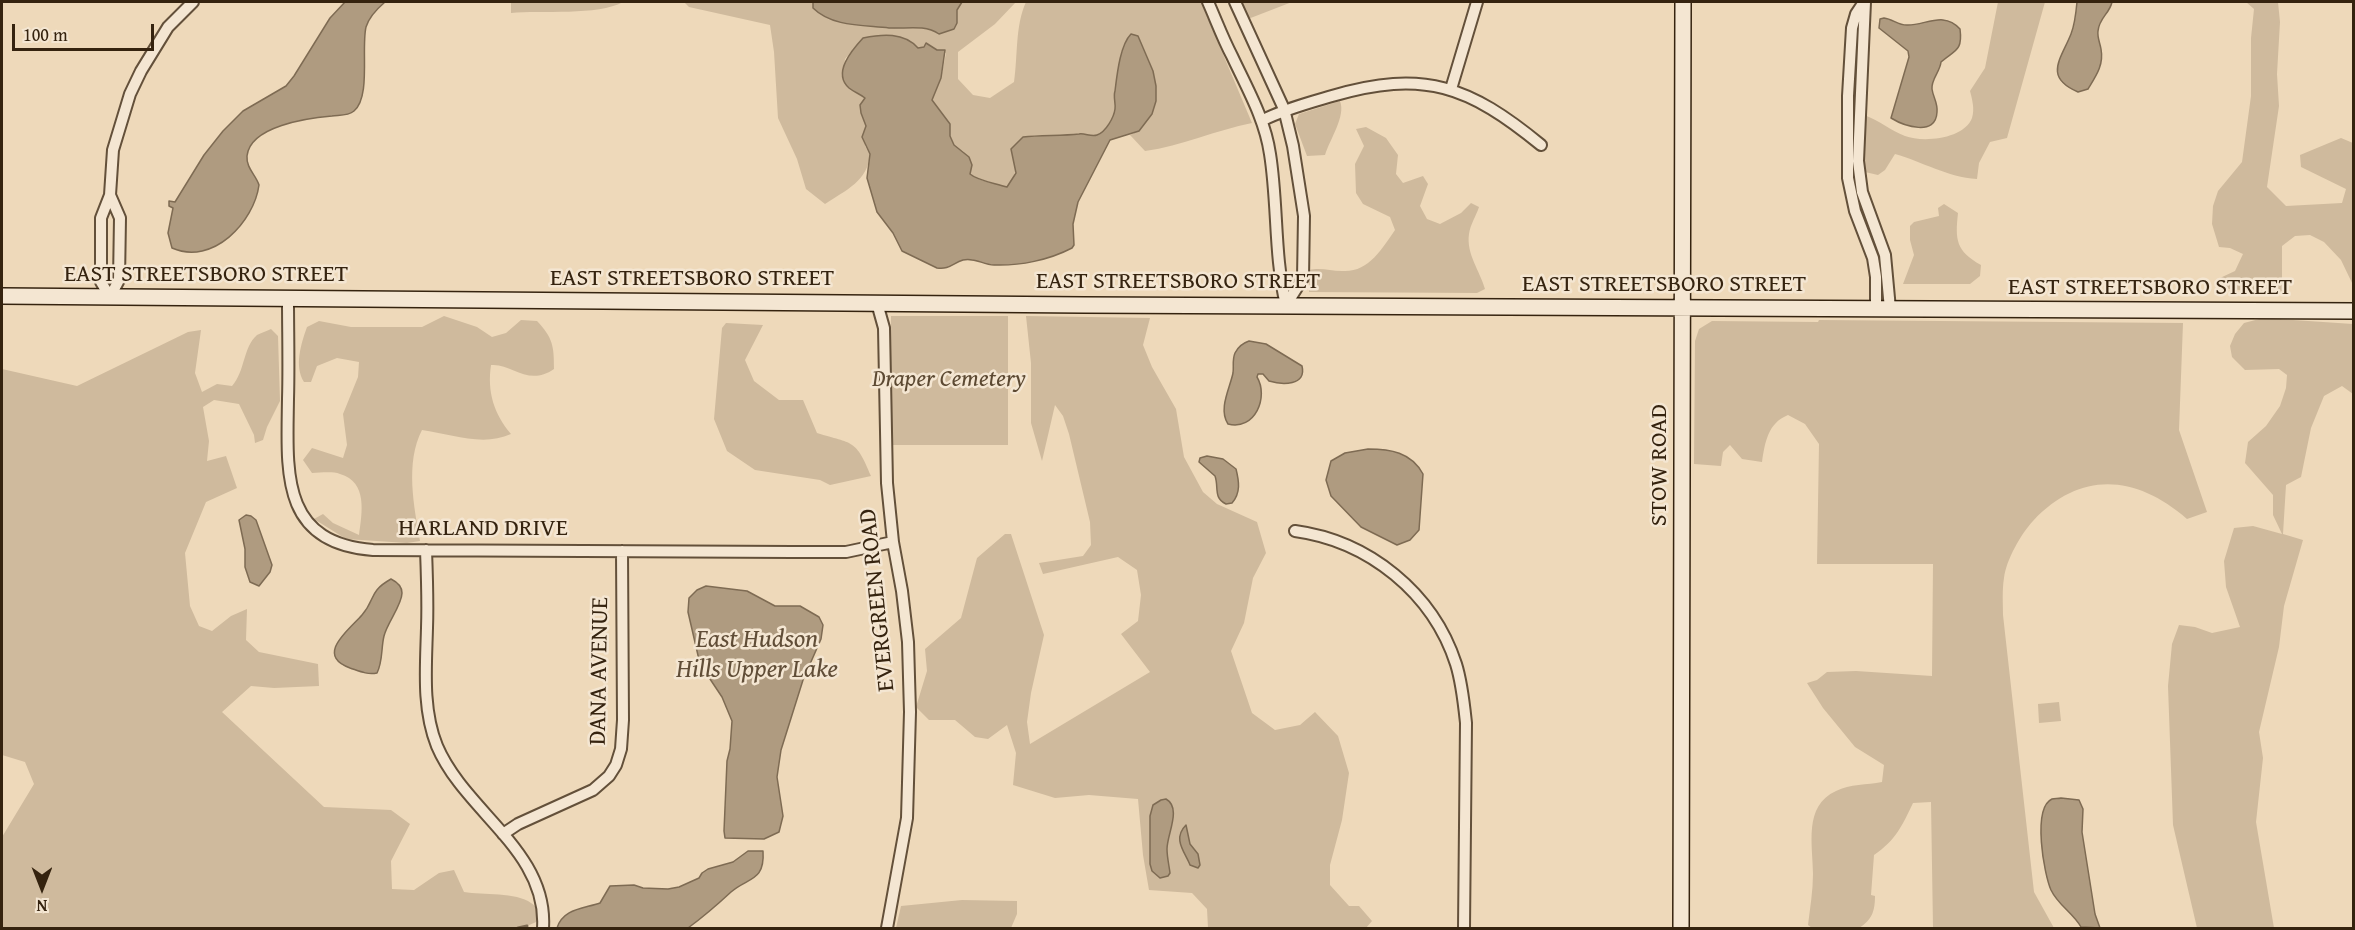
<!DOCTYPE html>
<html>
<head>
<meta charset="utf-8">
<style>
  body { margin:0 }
  #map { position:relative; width:2355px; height:930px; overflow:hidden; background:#eed9ba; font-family:"Gentium Book Plus",serif }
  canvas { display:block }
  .frame { position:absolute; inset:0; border:3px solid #35230f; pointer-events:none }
  .north { position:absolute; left:12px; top:858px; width:60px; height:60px; -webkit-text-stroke:4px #f4e6d2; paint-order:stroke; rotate:180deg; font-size:16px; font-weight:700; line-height:24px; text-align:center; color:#35230f }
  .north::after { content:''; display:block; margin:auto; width:21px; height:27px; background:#35230f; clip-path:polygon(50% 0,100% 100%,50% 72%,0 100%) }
  .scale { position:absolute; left:12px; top:24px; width:142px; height:27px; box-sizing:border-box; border:3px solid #35230f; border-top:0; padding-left:8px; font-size:18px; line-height:21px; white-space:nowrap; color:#35230f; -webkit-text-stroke:4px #f4e6d2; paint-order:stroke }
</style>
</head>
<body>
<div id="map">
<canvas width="2355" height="930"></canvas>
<div class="frame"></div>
<div class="north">N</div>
<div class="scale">100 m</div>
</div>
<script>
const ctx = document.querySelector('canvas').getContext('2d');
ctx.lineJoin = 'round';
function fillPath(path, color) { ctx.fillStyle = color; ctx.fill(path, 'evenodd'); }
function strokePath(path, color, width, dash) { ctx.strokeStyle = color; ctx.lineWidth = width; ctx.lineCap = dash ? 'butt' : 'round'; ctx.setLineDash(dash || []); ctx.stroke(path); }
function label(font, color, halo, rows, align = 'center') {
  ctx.font = font + ' "Gentium Book Plus",serif'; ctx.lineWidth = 5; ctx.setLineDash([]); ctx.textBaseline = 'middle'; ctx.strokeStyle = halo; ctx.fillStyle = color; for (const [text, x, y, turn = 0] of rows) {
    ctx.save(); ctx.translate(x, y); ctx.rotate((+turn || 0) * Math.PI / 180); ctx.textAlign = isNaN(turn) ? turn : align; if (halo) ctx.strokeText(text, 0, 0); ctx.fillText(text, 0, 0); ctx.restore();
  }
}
fillPath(new Path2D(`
  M511,2H623C598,16 541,10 511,13Z
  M684,2H1016L995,24L958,52V79L973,95L990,98L1014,82C1018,55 1015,26 1026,2H1201L1252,123C1216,130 1182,146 1145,151L1130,135C1138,132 1138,130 1143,124C1168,92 1152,68 1138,36L1131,34C1119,46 1118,74 1115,91C1113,97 1116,104 1115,109C1114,118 1106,132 1097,135C1091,137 1085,133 1079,134C1061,136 1042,135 1023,137C1019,153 1018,174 1007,187C999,184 974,179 971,174C967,168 966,158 963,151L956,149L950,136V124L932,100L941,78L946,53L937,50L918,48L889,36L863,38L845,59L843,72L856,93L866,98L860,105L861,113L866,126L865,146L870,154C868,181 846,190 825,204L806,189L797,159L778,118L774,52L770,25L689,7Z
  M1240,2H1292L1248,19Z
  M1998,2H2045L2007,138L1990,142L1979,163L1977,179C1947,177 1923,162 1895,154L1885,170L1878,175L1865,172L1863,153L1864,115C1879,120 1891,131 1905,136C1923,143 1964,139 1972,118C1975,109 1972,99 1970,91L1985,68Z
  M2246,2H2278L2280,22L2277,74L2279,106L2267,187L2286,206L2342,203L2346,189L2301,167L2300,155L2341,138L2353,143V285L2341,260L2324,242L2310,235L2295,236L2282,246V294L2219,288L2220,278L2235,271L2243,254L2230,248L2219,247L2212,224L2213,206L2218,191L2242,162L2251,96V38L2254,9Z
  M1340,101C1346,116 1330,139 1325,155L1307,156L1295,124L1299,114Z
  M1366,127L1386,138L1398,155L1396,174L1403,183L1423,176L1428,184L1420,206L1427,219L1440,224L1461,213L1471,203L1479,207C1476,216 1470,225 1469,234C1466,254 1480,271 1485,289L1477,293L1309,292V270C1321,267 1330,271 1342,271C1368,273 1382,249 1395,230L1390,217L1363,204L1356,193L1355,164L1364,146L1356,129Z
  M1944,204L1958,213C1955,240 1956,251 1981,265L1980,276L1970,284H1903L1914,255L1910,240V226L1914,222L1939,216L1938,208Z
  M444,316L477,327L492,337L506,333L521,320L537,321C553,338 554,346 554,369C528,387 512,363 491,365C487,392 494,414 511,434C483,447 451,434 422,430C405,463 414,506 420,541L407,543L346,539L314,519L323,514L333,523L359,535C362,513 368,482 340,474C332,471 320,473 312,473L303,460L312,448L343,458L347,445L343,414L358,377L359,362L337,358L317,366L311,382H304C294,366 301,344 307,327L319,321L351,327H422Z
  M891,316H1008V445H890Z
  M1026,316L1150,318L1143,345L1152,367L1176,409L1184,457L1203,492L1217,504L1257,522L1266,553L1253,578L1244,623L1231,651L1252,713L1275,730L1300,725L1315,712L1338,736L1349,773L1342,820L1330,865V885L1349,906H1359L1372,921L1366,928H1208L1207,909L1192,893L1149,890L1143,855L1138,799L1089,795L1055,798L1013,785L1016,753L1007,725L988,739L975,737L955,720H929L916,707L927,671L925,649L961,618L977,558L1005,534H1011L1044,635L1031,693L1027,722L1030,744L1150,672L1121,634L1138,621L1141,595L1137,570L1118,557L1043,574L1039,563L1083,556L1091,545L1090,522L1069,434L1063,416L1055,405L1042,461L1031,423V363Z
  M2263,318L2353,324V394L2342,386L2324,396L2311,428L2301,477L2286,485L2283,534L2303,540L2284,606L2279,647L2259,732L2263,758L2256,822L2274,928H2197L2173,825L2168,686L2172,644L2179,625L2195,627L2212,633L2240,627L2226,587L2224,561L2234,528L2253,526L2282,534L2273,515V495L2245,463L2248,442L2266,426L2280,406L2286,388L2287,375L2279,369L2245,370L2232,357L2230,346L2235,334L2244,323Z
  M1819,320L2183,323L2179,430L2207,512L2187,519C2136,475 2081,470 2033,521C2021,534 2006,560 2004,578C2002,590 2003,603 2003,615L2034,892L2054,928H1933L1931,802L1913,803C1902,826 1896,840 1874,855L1871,895L1875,896C1875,911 1872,920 1859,928H1812L1808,925C1810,908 1813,891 1813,874C1813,845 1803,806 1836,791C1850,784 1867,785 1882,782L1884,765L1855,747L1823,708L1807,683L1817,680L1827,672L1856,671L1932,676L1933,564H1817L1819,444L1805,424L1788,415C1768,423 1765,442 1762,462L1742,459L1730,445L1723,452L1721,466L1694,464L1695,341L1699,329L1712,321L1818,322Z
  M726,323L763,325L745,360L754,381L779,400H803L817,433C853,444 856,439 871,476L830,485L820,480L755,470L727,451L714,419L722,328Z
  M271,329L278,336L280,401L267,427L263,440L255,443L254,435L239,404L214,400L203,407L209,441L207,461L226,456L237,488L206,502L185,553L190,606L199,626L212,631L231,616L247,609L246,640L259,652L318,664L319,686L274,688L251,686L222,712L324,807L391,810L410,824L391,861L392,889L414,890L439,873L454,870L464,892C483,895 516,892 531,903C536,906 540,914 543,919L527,926V928H2V837L34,784L25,762L2,755V369L77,386L188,332L201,330L195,373L202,392L217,384L232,386C245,372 243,347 257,335C261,333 267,331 271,329Z
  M2059,702L2061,721L2039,723L2038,704Z
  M962,900L1017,901V914L1011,928H896L901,906Z`), '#cfba9d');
const water = new Path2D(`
  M345,2H385C378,8 369,17 366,27C361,48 371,97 354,111C348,116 340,115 332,116C308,118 250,126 247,156C246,168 256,175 259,185C254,222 213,266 172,248L168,233L173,208L169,206V201L175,202L204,155L223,131L243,111L286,86L294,76L330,18Z
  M813,2H962L957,10V23L954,29L939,34C924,24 906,29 889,28C864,25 832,27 813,8Z
  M2077,2H2112C2110,13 2099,18 2098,31C2097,37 2100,43 2101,49C2104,65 2096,76 2088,89L2078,92C2043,77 2061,59 2071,34C2075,24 2076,13 2077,2Z
  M1884,18C1893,19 1899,26 1908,25C1926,25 1944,11 1960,29C1963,52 1954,50 1941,62C1940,72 1931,79 1932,89C1933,97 1938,103 1937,112C1936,137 1904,126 1891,118L1909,57L1908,51L1879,28L1880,19Z
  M1131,34L1138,36L1153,71L1156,86V101L1152,114L1139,131L1110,140L1078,202L1073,224L1074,245L1072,248C1049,260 1020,266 994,265C983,265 975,257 963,260C953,263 949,270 937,268L902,251L893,233L877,212L867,178L870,154L862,137L866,126L861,113L860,105L865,98C860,94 854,92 849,88C832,73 852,50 863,38C882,34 904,32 918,48L924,47L926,43L937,50H945L941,78L932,100L950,124V136L954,145L969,157L972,165L970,174C978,181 995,183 1007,187L1016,173L1011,149L1023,137C1042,135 1061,136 1079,134C1085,133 1091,137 1097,135C1106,132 1114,117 1115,109C1116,104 1113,97 1115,91C1117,75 1120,45 1131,34Z
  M1249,341L1266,344L1302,366C1307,386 1282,385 1269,381L1263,374H1258L1257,377C1269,397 1255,431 1228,424C1218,409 1230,388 1233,373C1234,366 1232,360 1235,353C1238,347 1243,343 1249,341Z
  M1368,449C1390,449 1411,452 1423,474L1419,530L1410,540L1397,545L1361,527L1331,496L1326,480L1331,461L1345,453Z
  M1207,456L1223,459L1236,469C1239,481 1241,493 1232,503L1226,504C1213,498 1219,487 1215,476L1199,462L1200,458Z
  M246,515L251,516L256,520L272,565L270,572L259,586L250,582L245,567V549L239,520Z
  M391,579C397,582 402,586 402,593C402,605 387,623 384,636C381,648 383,661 377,673C367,675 359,671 350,668C314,655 350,629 362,615C376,599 368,592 391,579Z
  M706,586L747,591L775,606H800L819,617L823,625L821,639L803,680L781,750L777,777L783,816L779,832L764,839L725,838L724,831L727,761L730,749L732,721L722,697L700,664L688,612L689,598L697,590Z
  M2061,798L2079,800L2083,809L2082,832L2095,914L2100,928L2081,927C2073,913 2058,905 2051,890C2044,874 2032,808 2052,799C2055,798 2058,799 2061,798Z
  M1166,799C1182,808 1167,834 1167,849C1167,857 1169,865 1170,873L1168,876L1160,878L1152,871L1150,864V816L1153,805L1161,800Z
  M1186,825L1190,844L1198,854L1200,865L1198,868L1190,865C1185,852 1172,839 1186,825Z
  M748,851H763C765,882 748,877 731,892C717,905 703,917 688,928H557C563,909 582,909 600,903L610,886L634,885L643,888L668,889L679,887L699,878L702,873L708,869L733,862Z`);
fillPath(water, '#af9b80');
strokePath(water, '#7e6b53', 1.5);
strokePath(new Path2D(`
  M518,928L527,926`), '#7e6b53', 3);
const street = new Path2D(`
  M1208,2C1216,20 1223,39 1232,56C1247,88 1265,119 1270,154C1278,204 1274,256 1286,305
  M1235,2L1284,109L1293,146L1304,216L1303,278L1286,305
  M1864,2L1856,14L1852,28L1848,96V178L1855,211L1873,258L1876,277V309
  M1865,2L1858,161L1862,192L1885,255L1890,309
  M1451,89L1477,2
  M1263,120C1285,109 1308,103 1332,96C1424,69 1469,86 1541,145
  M110,195L120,218L119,280L110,297L101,282V218L110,195L113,150L130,94L141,71L168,27L193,2
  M288,299C288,332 289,366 288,399C287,472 280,543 373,550L793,552H846L893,542
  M877,303L884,328L887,483L893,542L902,591L908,642L910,712L907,818L887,928
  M1295,531C1369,541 1433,593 1456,664C1462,683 1464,704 1466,723L1464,928
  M426,550C427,576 428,602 427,628C426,667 422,709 437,746C465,812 548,851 543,928
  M503,834L518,824L593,790L609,776L616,765L621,749L623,720L622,551`);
const secondary = new Path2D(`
  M2,296L1084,305L2354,311
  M1681,928L1683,2`);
strokePath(street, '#63503a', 14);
strokePath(secondary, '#35230f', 18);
strokePath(street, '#f4e6d2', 10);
strokePath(secondary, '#f4e6d2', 15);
label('24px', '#35230f', '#f4e6d2', [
  ["EAST STREETSBORO STREET",206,275],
  ["EAST STREETSBORO STREET",692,279],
  ["EAST STREETSBORO STREET",1178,282],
  ["EAST STREETSBORO STREET",1664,285],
  ["EAST STREETSBORO STREET",2150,288],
  ["STOW ROAD",1660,465,-90],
  ["HARLAND DRIVE",483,529],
  ["EVERGREEN ROAD",878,600,-96],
  ["DANA AVENUE",600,671,-89]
]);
label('italic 24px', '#5c4932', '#f4e6d2', [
  ["Draper Cemetery",949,380]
]);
label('italic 26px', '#604d37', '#f4e6d2', [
  ["East Hudson",757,640],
  ["Hills Upper Lake",757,670]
]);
</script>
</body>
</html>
